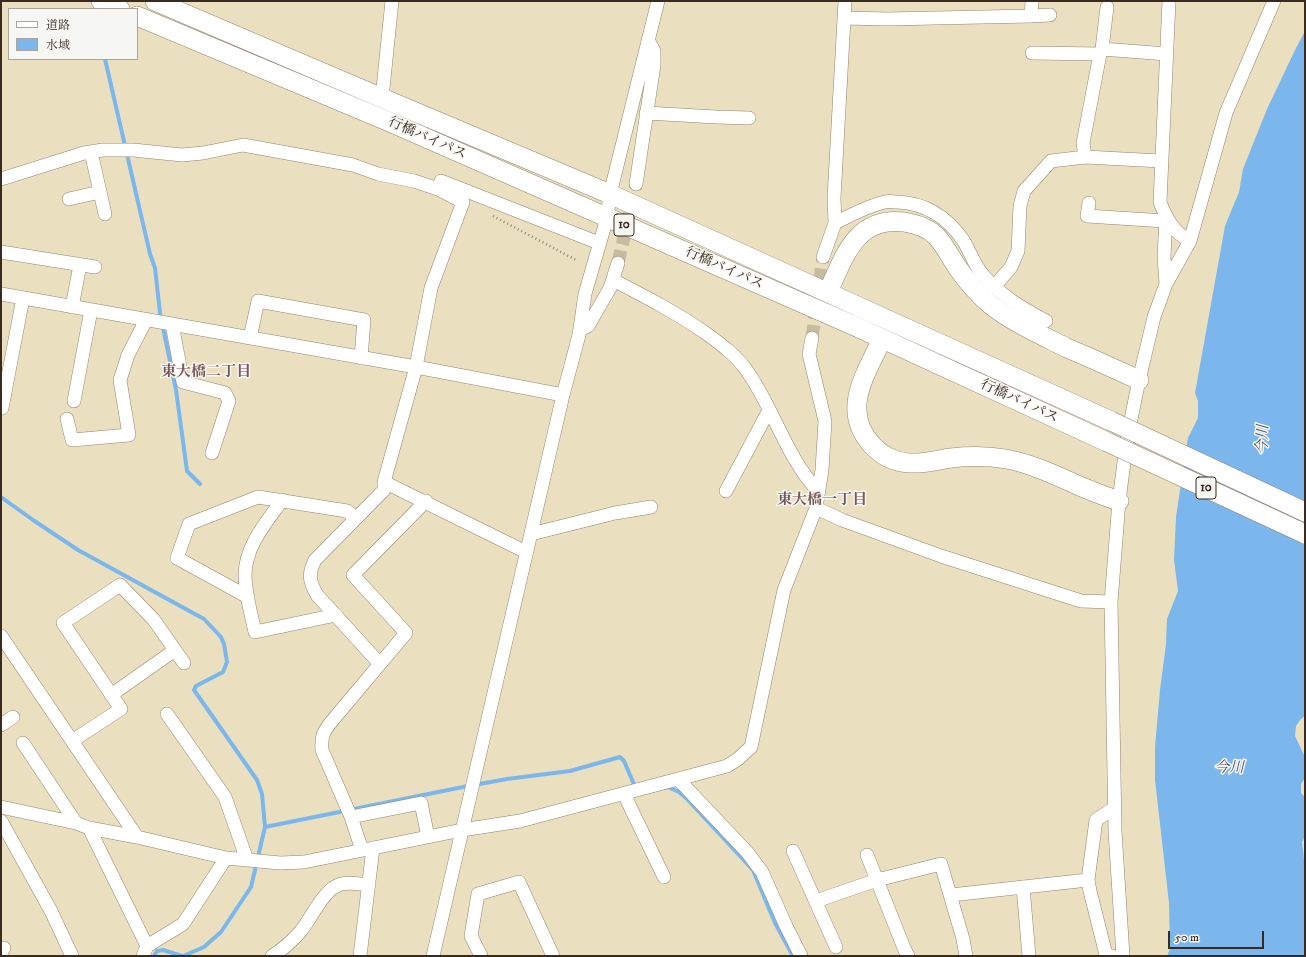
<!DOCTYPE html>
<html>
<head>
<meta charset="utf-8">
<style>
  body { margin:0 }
  #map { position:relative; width:1306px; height:957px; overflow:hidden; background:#eae0bf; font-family:"IM FELL DW Pica","Noto Serif JP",serif }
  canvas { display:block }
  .frame { position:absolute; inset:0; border:2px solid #3b2a1e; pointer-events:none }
  .legend { position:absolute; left:8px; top:8px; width:130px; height:52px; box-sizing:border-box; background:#f6f6f2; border:1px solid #aba49d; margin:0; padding:5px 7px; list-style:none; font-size:12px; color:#3b2a1e }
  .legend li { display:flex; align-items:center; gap:8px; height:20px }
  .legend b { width:20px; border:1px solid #aba49d }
  .scale { position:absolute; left:1168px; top:931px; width:96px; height:18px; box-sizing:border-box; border:2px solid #3b2a1e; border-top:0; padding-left:5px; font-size:12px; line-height:14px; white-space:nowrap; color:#3b2a1e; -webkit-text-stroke:3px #f6f6f2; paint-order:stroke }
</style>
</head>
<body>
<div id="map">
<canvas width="1306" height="957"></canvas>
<div class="frame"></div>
<ul class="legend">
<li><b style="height:5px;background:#fff"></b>道路</li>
<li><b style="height:11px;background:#7bb7ed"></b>水域</li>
</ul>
<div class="scale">50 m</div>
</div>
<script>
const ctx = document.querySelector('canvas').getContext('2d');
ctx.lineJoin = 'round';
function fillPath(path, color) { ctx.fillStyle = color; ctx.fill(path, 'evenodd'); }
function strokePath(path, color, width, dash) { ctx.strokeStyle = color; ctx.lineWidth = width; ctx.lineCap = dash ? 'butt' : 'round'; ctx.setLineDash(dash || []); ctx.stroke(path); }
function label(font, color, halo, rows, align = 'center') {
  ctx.font = font + ' "IM FELL DW Pica","Noto Serif JP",serif'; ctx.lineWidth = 3; ctx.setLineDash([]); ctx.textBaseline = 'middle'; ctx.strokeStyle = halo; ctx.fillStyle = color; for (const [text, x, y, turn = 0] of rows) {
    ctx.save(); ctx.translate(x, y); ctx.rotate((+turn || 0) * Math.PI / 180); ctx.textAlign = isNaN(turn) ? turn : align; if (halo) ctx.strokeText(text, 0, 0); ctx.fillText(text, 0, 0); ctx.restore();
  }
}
fillPath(new Path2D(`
  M1305,31V716L1301,719L1296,726L1295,736L1305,757V778L1301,784V793L1305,797V837L1302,842L1305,867V956H1167L1170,949L1169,903L1155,780V747L1160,690L1166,644L1167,619L1178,591L1174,560L1176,517L1188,438L1198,418V401L1195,393L1225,226L1239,192L1243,169L1267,109L1296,48Z`), '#7bb7ed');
strokePath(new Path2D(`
  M105,59L150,254L155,268L160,313L176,390L187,471L200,484
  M1,497L33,520L78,550L204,619L221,637L224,644L227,662L223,672L196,686L194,690L257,780L262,794L265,827L251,887L221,932L204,947L183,956
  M665,788L668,787L679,792L686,798L753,870L775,923L793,956
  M265,827L463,787L507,779L570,771L620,757L624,761L636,789
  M154,956L157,951L163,950L182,956`), '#7bb7ed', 4);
strokePath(new Path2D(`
  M618,263L636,184
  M812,338L823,257`), '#c7bc9f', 13, [13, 6]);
const minor = new Path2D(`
  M1032,1L1031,16L1050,15
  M1169,1L1160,202C1166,218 1174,233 1190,241
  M1107,7L1102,49L1167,54
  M844,18L887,19L1031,16
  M1032,53L1100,54L1102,49
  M1100,54L1083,143L1085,157L1161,161
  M382,98L392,1
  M646,113L716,117L749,118
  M91,152L105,214
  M1,179L84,153L103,150H133L182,155L203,153L243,145L353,165L378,174L414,181L438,189L463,202L431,288L416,367L384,482L526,552
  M636,184L654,65V51L648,40
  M438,189L441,181L599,243
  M69,199L100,192
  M1089,203L1087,216L1165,221
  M1166,217L1164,257L1166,284
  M835,223C851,215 867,206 885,202C889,201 893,202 897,202C925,203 947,217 963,240C970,251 974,265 983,275C1001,296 1022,308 1046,321
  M1,252L95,267
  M823,257L835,223L834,198L845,1
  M613,280C646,297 677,313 707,334C722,345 737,356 747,371C774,409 786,457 818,491
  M994,287L1011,267L1018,251L1020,206L1024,191L1051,161L1085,157
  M1,294L416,367L563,395
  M72,307L80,265
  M172,324L183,382L225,393L229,401L212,453
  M580,330L588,326L610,288L618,263
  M250,338L258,301L364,320L361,358
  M74,401L91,310
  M2,408L23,298
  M67,419L72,440L129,435L120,380L128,355L146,320
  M726,491L769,410
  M282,500C266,523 246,545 245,574C245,593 251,613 255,632L336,615
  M816,508L842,520L941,556L1081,601L1111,602
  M531,534L615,513L651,507
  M248,597L177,558L189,524L258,497L347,511L356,518
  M1,636L137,837
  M380,664L317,595C309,581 308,574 315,560L384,490V482
  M111,695L175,650
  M167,714L225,797L247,860
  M1,725L13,717
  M72,741L121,709L63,623L120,585L154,620L184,663
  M23,743L76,823
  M678,779L747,852L762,872L786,926L801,956
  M624,794L664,877
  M1,807L76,823L89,828L137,837L226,858L280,863L304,862L462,830L520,821L727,766L738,759L751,747L784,590L816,508L822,470L825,421L809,354L812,338
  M351,817L421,803L428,837
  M1,821L51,911L72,956
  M89,828L147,946L143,956
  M362,850L351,817L322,750C321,736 323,732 332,721L406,633L353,575L426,501
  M793,851L836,947
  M867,855L904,948L908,956
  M1023,887L1029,956
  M951,895L1088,880
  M816,901L877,880L941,864L963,939L966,956
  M147,946L183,924L226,858
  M1,953L4,948
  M272,956C282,950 292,941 300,932C312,918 323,889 341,884C350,882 360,884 369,885
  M360,956L373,848
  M433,956L563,395L579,335L585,294L607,218L610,194L658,1
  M481,956L471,936L478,894L519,882L553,956
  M1112,956L1106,955L1090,891L1088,880L1096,820L1114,808
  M1123,956L1115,831L1111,602L1119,501L1127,439L1139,380L1154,317L1166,284L1190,241L1226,113L1274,1`);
const highway = new Path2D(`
  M101,1L120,9
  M155,1L382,98L610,194L1111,421
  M137,16L392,123L857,327L1107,442
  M828,292C844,257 856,216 904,222C916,224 929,228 937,237C945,246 950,256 957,267C966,280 978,294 991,305C1014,323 1041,335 1067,348C1091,358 1115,369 1139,380
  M882,339C866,374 840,410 872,445C882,456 894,462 909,463C923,464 937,460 951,458C969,456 988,456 1006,459C1033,464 1057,476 1082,487C1094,492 1107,497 1119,501`);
strokePath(minor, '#92856e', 14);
strokePath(highway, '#92856e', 20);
strokePath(new Path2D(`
  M493,216L576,260`), '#92856e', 2.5, [1, 3]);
strokePath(minor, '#fff', 13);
strokePath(highway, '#fff', 19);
const highwayBridge = new Path2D(`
  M1111,421L1305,512
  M1107,442L1305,534`);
strokePath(highwayBridge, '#92856e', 20, []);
strokePath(highwayBridge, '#fff', 19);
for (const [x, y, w] of [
  [624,225,20],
  [1206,488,20]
]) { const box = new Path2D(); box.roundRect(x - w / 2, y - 11, w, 22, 3); ctx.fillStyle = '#f6f6f2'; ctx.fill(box); strokePath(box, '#3b2a1e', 1); }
label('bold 13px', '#3b2a1e', null, [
  ["10",624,225],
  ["10",1206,488]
]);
label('14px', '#3b2a1e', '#f6f6f2', [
  ["行橋バイパス",427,139,24],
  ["行橋バイパス",724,269,24],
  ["行橋バイパス",1019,402,25]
]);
label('bold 15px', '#795759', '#f6f6f2', [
  ["東大橋二丁目",206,373],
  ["東大橋一丁目",822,501]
]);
label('italic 15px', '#4e545c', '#f6f6f2', [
  ["今川",1264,440,-88],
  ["今川",1229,769]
]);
</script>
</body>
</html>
